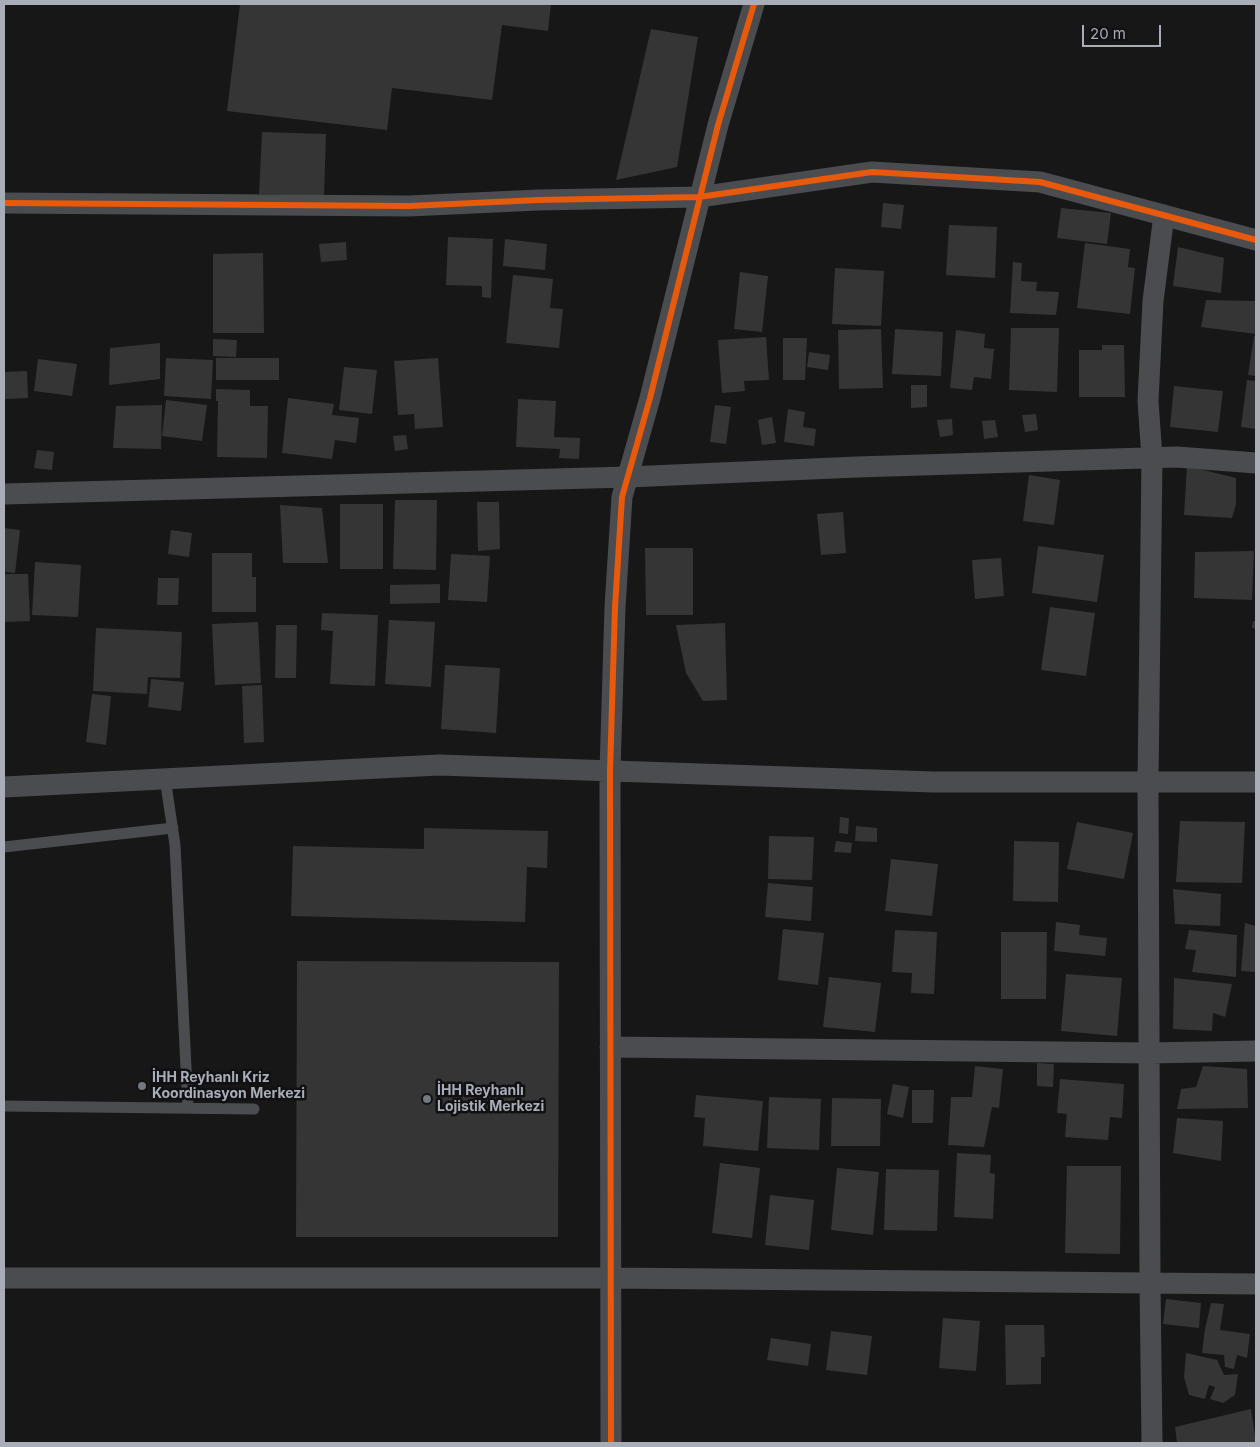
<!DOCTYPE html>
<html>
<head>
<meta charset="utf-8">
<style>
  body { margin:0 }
  #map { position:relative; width:1260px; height:1447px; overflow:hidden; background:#171717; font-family:Inter,sans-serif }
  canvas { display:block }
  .frame { position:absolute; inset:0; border:5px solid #a8adb8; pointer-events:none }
  .scale { position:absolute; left:1082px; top:25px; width:79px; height:22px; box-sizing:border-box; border:2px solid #a8adb8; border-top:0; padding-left:6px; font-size:15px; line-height:18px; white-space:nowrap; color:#a8adb8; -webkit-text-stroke:4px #111113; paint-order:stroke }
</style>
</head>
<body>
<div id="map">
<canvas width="1260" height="1447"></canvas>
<div class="frame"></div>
<div class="scale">20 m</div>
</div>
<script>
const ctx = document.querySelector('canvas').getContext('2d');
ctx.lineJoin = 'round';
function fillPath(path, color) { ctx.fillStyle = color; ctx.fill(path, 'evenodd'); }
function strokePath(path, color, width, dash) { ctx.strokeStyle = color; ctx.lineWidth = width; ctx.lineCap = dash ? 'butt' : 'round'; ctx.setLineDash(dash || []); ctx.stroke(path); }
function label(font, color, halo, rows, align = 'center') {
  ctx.font = font + ' Inter,sans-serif'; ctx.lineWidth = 5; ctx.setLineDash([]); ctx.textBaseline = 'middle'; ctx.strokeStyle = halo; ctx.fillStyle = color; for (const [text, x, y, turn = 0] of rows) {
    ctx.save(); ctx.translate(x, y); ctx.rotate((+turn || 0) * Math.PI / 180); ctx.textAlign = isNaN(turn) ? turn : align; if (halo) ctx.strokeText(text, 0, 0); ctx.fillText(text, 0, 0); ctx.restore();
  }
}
fillPath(new Path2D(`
  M240,4H551L548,31L502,25L492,100L392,88L387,130L227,111Z
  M651,29L698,37L677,167L616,180Z
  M262,132L326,134L324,196L259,194Z
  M883,203L904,205L901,229L881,227Z
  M1061,208L1111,213L1107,244L1057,238Z
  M949,225L997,227L995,278L946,275Z
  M448,237L493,239L491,298L482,297V286L446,285Z
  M505,239L547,244L545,270L503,266Z
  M346,242L347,260L321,262L319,244Z
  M1085,243L1130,249L1128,267L1135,268L1130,314L1077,308Z
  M1178,247L1224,258L1221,293L1173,286Z
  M263,253L264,333H213V254Z
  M1013,262L1022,263L1021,281L1037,282L1036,291L1059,292L1056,315L1010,313Z
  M835,268L884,271L881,326L832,324Z
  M740,272L768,276L762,332L734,329Z
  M513,275L553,279L550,308L563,309L559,348L506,343Z
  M1206,300L1256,301V334L1201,327Z
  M1011,328H1059L1057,392L1009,390Z
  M881,329L883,388L839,389L838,330Z
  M895,329L943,332L941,376L892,374Z
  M956,330L985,334L984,348L994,349L991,379L974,377L972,390L950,388Z
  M1254,336H1256V376L1248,375Z
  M766,337L769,380L744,381L745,391L722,393L718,340Z
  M783,338H807L805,380H783Z
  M213,339L237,340L236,357L213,356Z
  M160,343V379L109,385L110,348Z
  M1102,345H1124L1125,397H1079V350H1102Z
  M809,352L830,355L828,370L807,367Z
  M166,358L213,360L211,399L164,396Z
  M216,358H279V380H216Z
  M438,358L443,427L415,429L414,414L398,415L394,361Z
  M38,359L77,364L72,396L34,391Z
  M344,367L377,370L372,414L339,410Z
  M27,371L28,398L4,399V372Z
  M1247,380L1256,381V429L1241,427Z
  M911,385H927V407L911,408Z
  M1174,386L1223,391L1218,432L1170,427Z
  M216,389L250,390V406H268L267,458L217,457L218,401H216Z
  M288,398L334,404L332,415L359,418L356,443L335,440L332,459L282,453Z
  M518,399L556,401L554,437L580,438L579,459L559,458L560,449L516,447Z
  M166,400L207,405L202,441L162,436Z
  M162,405L161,449L113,448L116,406Z
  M715,405L731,407L726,444L710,442Z
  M788,409L805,412L803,427L816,429L814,446L784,442Z
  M1036,414L1038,430L1025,432L1022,415Z
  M772,417L776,443L762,445L758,420Z
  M952,419L953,435L940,437L937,420Z
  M995,420L998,437L984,439L982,421Z
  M406,435L408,449L395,451L393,436Z
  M37,450L54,452L52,470L34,468Z
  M1187,466L1236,478V504L1232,518L1184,515Z
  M1029,475L1060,480L1054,525L1023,521Z
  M395,500H437L436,570L393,569Z
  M477,502H499L500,549L478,551Z
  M340,504H383V569H340Z
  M280,505L322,508L328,563H283Z
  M843,512L846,553L821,555L817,514Z
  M4,528L20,530L15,573L4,572Z
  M171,530L192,533L189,557L168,554Z
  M1038,546L1104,555L1097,602L1032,593Z
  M645,548H693V615H646Z
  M1254,551L1252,600L1194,598L1195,552Z
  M212,553H252V577H256V612H212Z
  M451,554L490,556L487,602L448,600Z
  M1001,558L1004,596L975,599L972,560Z
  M35,562L81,565L78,617L32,615Z
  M4,574H28L30,621L4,622Z
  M158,578H179L178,605H157Z
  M440,584V603L390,604V585Z
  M1050,607L1095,613L1086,676L1041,670Z
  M322,613L378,615L375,686L330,684L333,631L321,630Z
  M389,620L435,622L431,687L385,684Z
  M1253,621H1256V629L1252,628Z
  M258,622L261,683L215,685L212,624Z
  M725,623L727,700L703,701L686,673L676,625Z
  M276,625H297L296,678H275Z
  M96,628L182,632L180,678L148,677L147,694L93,691Z
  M445,665L500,668L496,733L441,729Z
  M151,679L184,682L181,711L148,707Z
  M262,685L264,742L244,743L242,686Z
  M92,694L111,696L106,745L86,742Z
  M840,817L849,818L848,834L839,833Z
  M1180,821L1245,822L1242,883L1176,882Z
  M1077,822L1133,833L1124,879L1067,869Z
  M856,826L877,828V842L855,841Z
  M424,828L548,831L547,868L527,867L525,922L291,916L293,846L424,849Z
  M769,836L814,837L812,880L768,879Z
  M836,841L852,843L851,853L834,852Z
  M1014,841L1059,842L1058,902L1013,901Z
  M891,859L938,864L932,916L885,911Z
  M768,883L813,887L811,921L765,917Z
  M1173,889L1221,894L1220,926L1175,924Z
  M1056,922L1080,925L1079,935L1107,938L1105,956L1054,951Z
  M1245,923L1256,926V972L1241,971Z
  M783,929L824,933L818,985L778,980Z
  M895,930L937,932L934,994L911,993L912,973L892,972Z
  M1189,930L1237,935L1236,977L1192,972L1196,950L1185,949Z
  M1001,932H1047L1046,999H1001Z
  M297,961L559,962L558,1237H296Z
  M1066,974L1122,978L1117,1036L1061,1031Z
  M829,977L881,983L875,1032L823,1027Z
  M1174,978L1232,984L1225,1017L1213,1013L1212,1031L1173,1029Z
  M1037,1063L1054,1064L1053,1087L1037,1086Z
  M975,1066L1003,1069L999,1108L992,1107L984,1147L948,1145L951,1097H972Z
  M1203,1066L1247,1069L1248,1108L1177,1109L1181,1089L1196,1087Z
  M1060,1079L1124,1084L1122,1118L1110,1117L1108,1140L1065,1137L1067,1114L1057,1113Z
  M893,1084L909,1087L903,1118L887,1114Z
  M912,1090H934L933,1123H912Z
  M696,1095L763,1101L758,1151L703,1146L705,1118L694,1117Z
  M769,1097L821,1099L819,1150L767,1148Z
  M832,1098L881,1099L880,1146H831Z
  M1177,1118L1223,1121L1221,1161L1173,1153Z
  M957,1153L991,1155L990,1173L995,1174L993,1219L954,1217Z
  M720,1163L760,1168L752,1238L712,1233Z
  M1067,1166H1121L1120,1254L1065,1253Z
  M837,1168L879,1172L873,1235L831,1230Z
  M886,1169L939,1170L937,1231L884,1230Z
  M770,1195L814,1200L809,1250L765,1245Z
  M1166,1299L1201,1303L1199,1328L1163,1324Z
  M1211,1303L1224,1304L1220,1330L1250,1334L1247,1358L1237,1355L1234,1369L1225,1367L1224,1355L1202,1353L1205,1329Z
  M943,1318L980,1321L976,1371L939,1368Z
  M1005,1325H1044L1045,1357H1041V1384L1006,1385Z
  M831,1331L872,1336L867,1375L826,1370Z
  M771,1338L811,1344L808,1366L767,1360Z
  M1186,1353L1217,1360L1224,1375L1238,1374L1235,1395L1223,1403L1210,1399L1215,1387L1209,1385L1205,1399L1189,1395L1184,1377Z
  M1251,1409L1256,1443H1177L1175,1427Z`), '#353536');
strokePath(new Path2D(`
  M165,778L175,845L188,1108
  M4,847L173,828
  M4,1106L254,1109`), '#4b4c50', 11);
strokePath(new Path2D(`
  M4,203L409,206L538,200L699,197L872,172L1040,182L1256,240
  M4,494L628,477L857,467L1177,457L1256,463
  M4,787L439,765L933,782H1256
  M610,1047L1149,1053L1256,1051
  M4,1278H611L1256,1284
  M611,1443L610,771L615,607L622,497L650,398L718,125L754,4
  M1152,1443L1150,1283L1148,782L1152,458L1148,401L1153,301L1164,215`), '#4b4c50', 21);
strokePath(new Path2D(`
  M4,203L409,206L538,200L699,197L872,172L1040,182L1256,240
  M611,1443L610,771L615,607L622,497L650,398L718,125L754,4`), '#e8590c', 6);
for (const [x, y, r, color] of [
  [142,1086,5,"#757880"],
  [427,1099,5,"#757880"]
]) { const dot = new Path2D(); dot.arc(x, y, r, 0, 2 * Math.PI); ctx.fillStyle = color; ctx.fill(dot); strokePath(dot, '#111113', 2); }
label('bold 14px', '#a8adb8', '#111113', [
  ["İHH Reyhanlı Kriz",152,1078],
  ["Koordinasyon Merkezi",152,1094],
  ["İHH Reyhanlı",437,1091],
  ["Lojistik Merkezi",437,1107]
], 'left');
</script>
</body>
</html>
